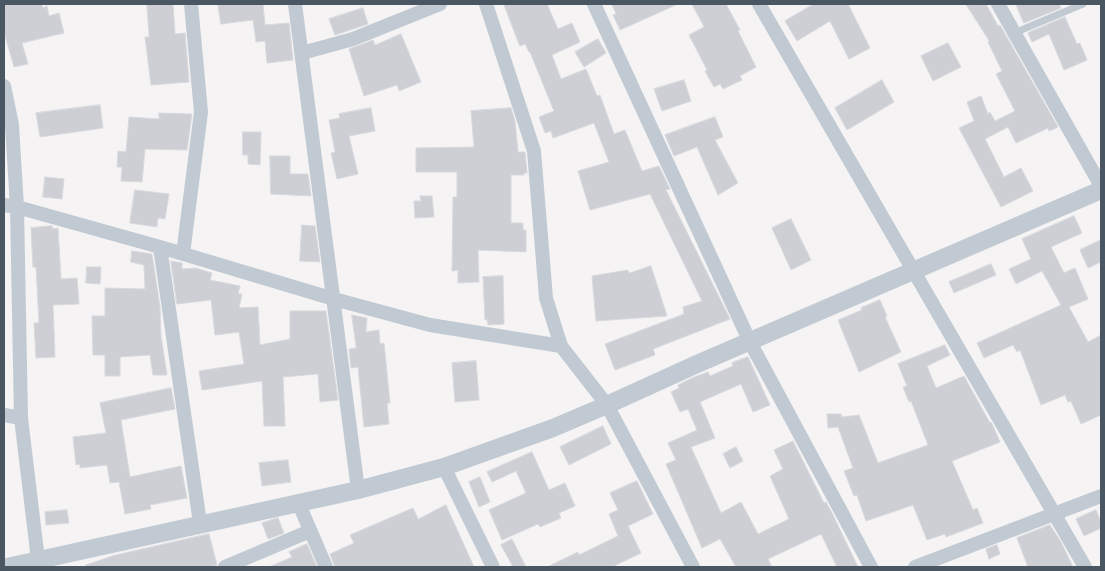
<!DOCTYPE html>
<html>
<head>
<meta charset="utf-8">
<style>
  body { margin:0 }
  #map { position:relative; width:1105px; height:571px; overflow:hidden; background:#f5f3f3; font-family:"Work Sans",sans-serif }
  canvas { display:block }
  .frame { position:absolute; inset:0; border:5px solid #4a5661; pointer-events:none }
</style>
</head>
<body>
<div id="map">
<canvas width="1105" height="571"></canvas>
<div class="frame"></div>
</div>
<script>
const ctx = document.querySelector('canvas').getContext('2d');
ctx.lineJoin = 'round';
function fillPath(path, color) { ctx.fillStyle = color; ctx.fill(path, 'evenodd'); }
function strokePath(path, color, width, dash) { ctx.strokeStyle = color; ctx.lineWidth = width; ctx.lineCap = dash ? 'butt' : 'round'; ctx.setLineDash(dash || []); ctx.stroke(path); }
const building = new Path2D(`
  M4,4H42L43,8L47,6L49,16L59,13L64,33L22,43L28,64L14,67L4,32Z
  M147,4H173L175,34L185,33L189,82L151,85L145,37H149Z
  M218,4H263L265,25L289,23L293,60L267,63L265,41L256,42L253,20L221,24Z
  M504,4H547L558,29L572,23L580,42L552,55L561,79L586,69L597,96L600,95L614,134L625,130L642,171L659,166L670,189L666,190L730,319L653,349L655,355L615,370L605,344L684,314L683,307L702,301L650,194L590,210L578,171L609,162L594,123L553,138L551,131L545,133L539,117L554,111L530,52H529L525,44L520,46Z
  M612,4H678L620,30L613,15L616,14Z
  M692,4H726L740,30L738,31L756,67L740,76L742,80L723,89L720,84L714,87L705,71L707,70L689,35L704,27Z
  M814,4H848L870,48L849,59L830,21L797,41L785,21Z
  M966,4H986L998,26L1000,25L1058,127L1049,131L1048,128L1016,143L1008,127L985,139L1004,177L1021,168L1033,191L1001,207L959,128L974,121L967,102L981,96L988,114L990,112L995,121L1015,111L996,74L1002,71L988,42L989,41Z
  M1016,4H1059L1061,8L1024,23Z
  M363,8L368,24L335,35L329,19Z
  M1065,17L1077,44L1080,43L1087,60L1064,70L1049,34L1032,42L1028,33Z
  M401,34L421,82L399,91L397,85L364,96L349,49L373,40L375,45Z
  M598,39L606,53L584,67L575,52Z
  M948,43L961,67L933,81L921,56Z
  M684,80L691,101L662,111L654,89Z
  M882,80L894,102L847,130L835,108Z
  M100,105L103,128L40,137L36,113Z
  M371,108L375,131L349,136L358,174L337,179L331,153L335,152L329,120L340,118L339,114Z
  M511,108L515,121L518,152H525L527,173H524V175H511V223H523V230H526V252L478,250L479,282L458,283V270L452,271L453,197H457V172H416V148L474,147L471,111Z
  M159,113L192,114L187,150L145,149L142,182L121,181L122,167H117L118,151L126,152L129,117L159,119Z
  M715,117L723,137L715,140L738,183L718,195L697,147L674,156L665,135Z
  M243,132H261L260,165L248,164V155H243Z
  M270,156H290V174H308L311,196L271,194Z
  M45,177L64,179L62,199L43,197Z
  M135,190L169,194L165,219L158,218L157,227L130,223Z
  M420,196H432L434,217L415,218L414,201H421Z
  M1074,216L1082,233L1051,247L1064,273L1075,268L1088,299L1069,307L1088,342L1101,335V415L1081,424L1071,401L1068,402L1065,395L1041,405L1020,350L1017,352L1013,345L984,358L977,343L1061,305L1042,271L1016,284L1009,269L1031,259L1022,239Z
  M791,219L811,260L791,270L772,228Z
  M302,225L315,226L320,262L300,261Z
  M52,226L53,229L58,228L61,279L77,278L79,304L53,305L55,357L36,358L34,323H39L36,267H33L31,228Z
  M1101,240V262L1088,268L1080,250Z
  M132,251L152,254L160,307L161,336L167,375H153L150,355L120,357V376H105V355H93L92,316H105V288L145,289L144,265L131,262Z
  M171,261L182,263V269L196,268L212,273L210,280L240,286L238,294H242L239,308L258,307L260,345L290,339V311H326L338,400L320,402L318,374L283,377L285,426H264L262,381L202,390L199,371L244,364L239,332L215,335L211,300L177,304Z
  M991,264L996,275L954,293L949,282Z
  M651,266L667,316L596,321L592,276L628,270L629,273Z
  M87,267H101L100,284L86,283Z
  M503,276L504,324L488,325L487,319L485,320L483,277Z
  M880,300L887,316L885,317L901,352L859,372L838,320L862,310L861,308Z
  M352,315L367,318L366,332L379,330L380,344L384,343L390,403H387L389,424L364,427L358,367L351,368L349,349L356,348Z
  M945,345L950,355L927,366L936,388L964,376L990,423L991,422L993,426L1000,442L952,461L973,510L977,508L983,523L946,537L945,534L927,540L913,505L866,521L857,495L854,496L844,471L853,468L838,427L828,428L827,414H841L842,417L859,415L878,463L928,445L911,401L909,402L903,387L907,386L898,364Z
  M748,357L770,405L753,412L741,384L700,402L715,438L691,447L721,513L741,502L758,534L789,519L770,476L783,469L774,450L793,441L824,503L826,502L831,511L858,567H837L821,534L768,559L772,567H736L720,539L702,548L666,464L676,460L668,443L697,430L688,409L680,412L671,392L679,388L678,385L692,378L708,372L710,376L733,366L732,363Z
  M476,361L479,400L455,402L452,363Z
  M171,388L175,409L121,420L130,477L181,466L187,498L150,505L151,509L125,514L119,482L110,483L107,465L80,468V464L76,465L73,437L106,433L100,403Z
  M603,426L611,444L569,465L560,447Z
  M736,447L743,461L730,468L723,454Z
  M532,452L549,490L565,483L575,506L559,513L561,518L540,527L538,524L502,540L489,510L526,493L516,471L492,482L487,472Z
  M288,460L291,482L262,486L259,463Z
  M480,477L490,502L479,507L469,482Z
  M637,481L653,514L628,526L641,553L612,567H547L578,552L579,555L618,536L609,514L618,510L610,493Z
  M446,505L474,567H335L330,554L354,543L350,535L413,508L418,519Z
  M67,510L69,523L46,525L45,512Z
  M1096,510L1101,522V528L1084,536L1076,519Z
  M278,518L284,533L268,539L262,523Z
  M1050,525L1061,542L1073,567H1028L1017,538Z
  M209,534L217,565L207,567H86V565L112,556Z
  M512,539L526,567H513L501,545Z
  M307,544L317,567H269L292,557L289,552Z
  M997,545L1000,554L989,559L986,549Z`);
fillPath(building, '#cdcfd5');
strokePath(building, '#d7d9de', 1);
strokePath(new Path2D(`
  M1014,33L1083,4`), '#c1cad2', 7);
strokePath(new Path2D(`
  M295,4L358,490
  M486,4L534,151L546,298L561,346
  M594,4L750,342L871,567
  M759,4L1085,567
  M998,4L1101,186
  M302,53L353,39L440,4
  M4,86L12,125L17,207L21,418L38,560
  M4,205L17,207L160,247L334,299L430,325L561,346L607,405L693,567
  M160,247L200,523
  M183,254L201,112L191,4
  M4,415L21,418
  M444,467L493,567
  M298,502L326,567
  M225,567L310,531
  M915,567L1101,496`), '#c1cad2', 14);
strokePath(new Path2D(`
  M7,567L358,490L444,467L553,428L607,405L697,364L1101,190`), '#c1cad2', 18);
</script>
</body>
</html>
